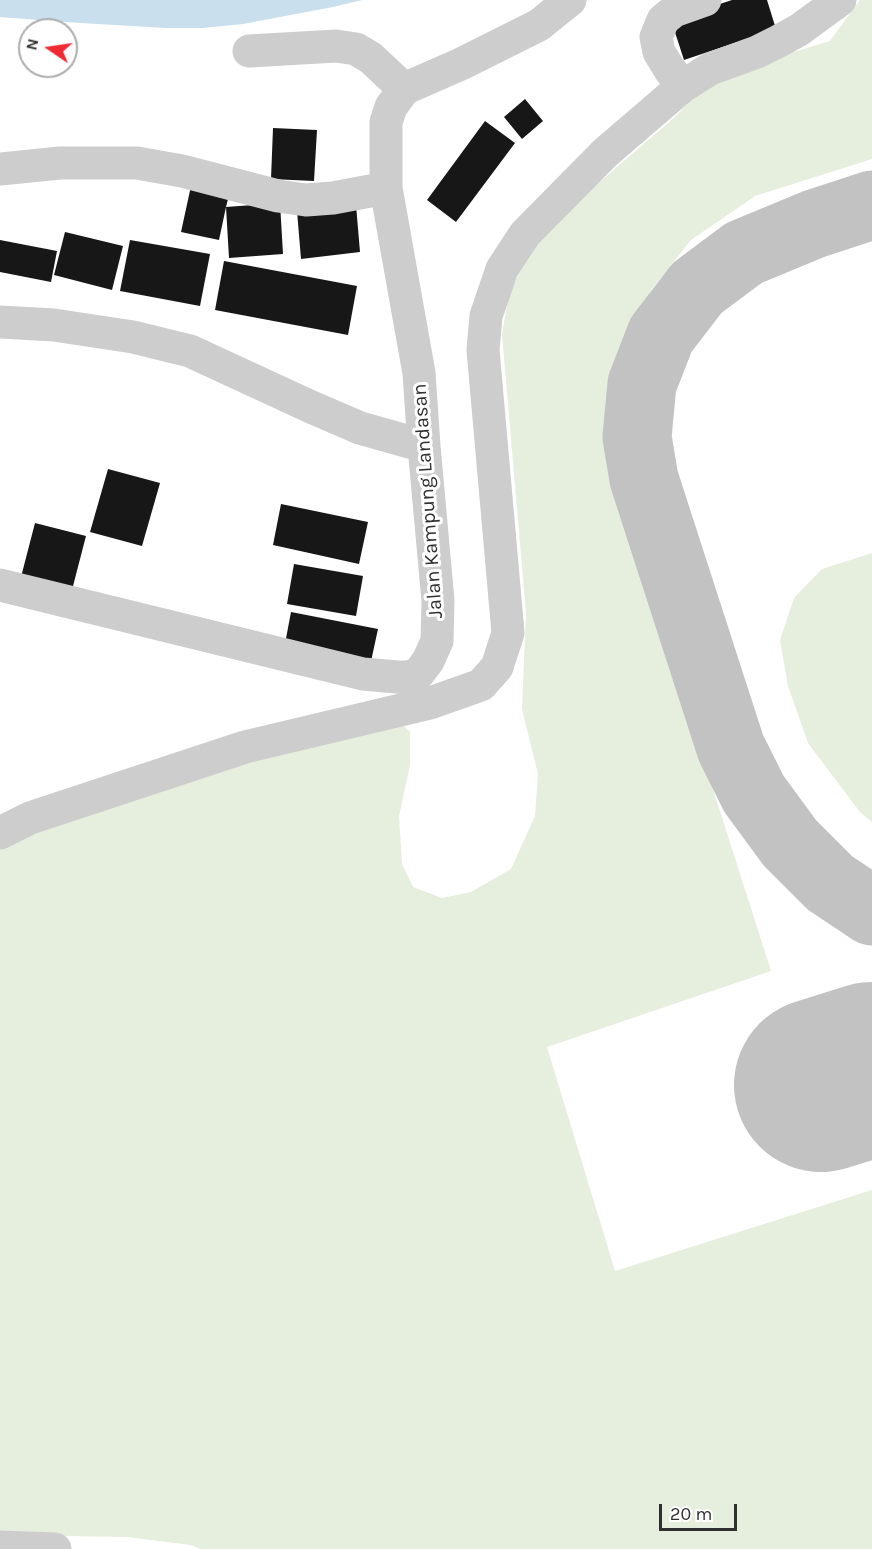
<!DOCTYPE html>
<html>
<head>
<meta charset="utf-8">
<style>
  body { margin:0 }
  #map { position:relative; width:872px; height:1549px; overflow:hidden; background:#fff; font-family:Karla,sans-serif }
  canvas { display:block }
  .north { position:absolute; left:18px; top:18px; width:60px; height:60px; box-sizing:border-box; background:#fff; border:2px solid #acacac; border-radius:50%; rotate:283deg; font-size:16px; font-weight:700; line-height:24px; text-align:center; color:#303030 }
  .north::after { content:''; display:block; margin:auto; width:21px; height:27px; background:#ef2a33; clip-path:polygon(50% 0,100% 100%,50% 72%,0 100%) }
  .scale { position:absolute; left:659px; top:1504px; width:78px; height:27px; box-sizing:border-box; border:3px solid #303030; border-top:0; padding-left:8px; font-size:18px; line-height:21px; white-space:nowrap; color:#303030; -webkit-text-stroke:4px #fff; paint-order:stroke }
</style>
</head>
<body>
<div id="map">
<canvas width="872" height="1549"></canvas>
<div class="north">N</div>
<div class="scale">20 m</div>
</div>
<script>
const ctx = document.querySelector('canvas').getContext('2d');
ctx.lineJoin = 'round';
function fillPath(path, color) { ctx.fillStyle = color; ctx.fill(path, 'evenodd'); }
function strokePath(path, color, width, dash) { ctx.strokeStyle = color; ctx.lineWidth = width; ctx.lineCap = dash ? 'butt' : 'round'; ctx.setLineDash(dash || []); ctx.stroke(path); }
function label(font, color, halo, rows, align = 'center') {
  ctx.font = font + ' Karla,sans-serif'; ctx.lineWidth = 6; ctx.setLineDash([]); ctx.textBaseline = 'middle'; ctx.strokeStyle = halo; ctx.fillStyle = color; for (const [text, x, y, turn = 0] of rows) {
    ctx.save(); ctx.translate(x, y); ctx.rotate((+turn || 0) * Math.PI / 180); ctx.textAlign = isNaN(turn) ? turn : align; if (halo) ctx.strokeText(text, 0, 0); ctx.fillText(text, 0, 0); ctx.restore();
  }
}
fillPath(new Path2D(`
  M860,0H872V159L755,196L691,240L651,290L622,354L610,437L621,501L771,971L547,1047L615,1271L872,1190V1549H201L191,1545L126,1537L0,1535V844L78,805L396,718L410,732V765L399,816L402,864L413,887L442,898L471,892L511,869L535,816L538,774L522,709L526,613L502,334L509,294L528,254L553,222L675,117L706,84L748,66L830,41Z
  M872,553V822L860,812L808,743L788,686L780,640L794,598L822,569Z`), '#e6eedd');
fillPath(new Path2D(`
  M0,0H362L333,7L243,24L203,28H166L64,22L0,17Z`), '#c9dfee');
strokePath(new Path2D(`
  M872,205L814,224L744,253L697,288L661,335L642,384L637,437L644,479L731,748L754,794L790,843L830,883L872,911`), '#c2c2c2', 69);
strokePath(new Path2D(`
  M821,1085L872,1069`), '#c2c2c2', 174);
fillPath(new Path2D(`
  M732,0H767L776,29L684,60L671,20Z
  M525,99L543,121L522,139L504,117Z
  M485,121L515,143L456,222L427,200Z
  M273,128L317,130L314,181L271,179Z
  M191,186L229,195L226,207L280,203L283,254L229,258L226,207L219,240L181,232Z
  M356,205L360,252L301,259L297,211Z
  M65,232L123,246L112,290L54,275Z
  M0,240L57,251L51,282L0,272Z
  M130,240L210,254L200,306L120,291Z
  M224,261L357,286L348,335L215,310Z
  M108,469L160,483L142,546L90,532Z
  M281,504L368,522L359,564L273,545Z
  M35,523L86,536L72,590L21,577Z
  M294,564L363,576L356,616L287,604Z
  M291,612L378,629L370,666L284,649Z`), '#171717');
strokePath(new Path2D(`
  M249,51L336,46L356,49L371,58L404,89
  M683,86L670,70L659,52L656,37L663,20L674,11L705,0
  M0,169L60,163H137L182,171L278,196L306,200L333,198L386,188
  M0,322L54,325L133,337L190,351L309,406L360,428L424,446
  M0,585L363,674L397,677H408L418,674L428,661L437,641L438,601L424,446L419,373L386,188V122L391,107L404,89L461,64L539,25L570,0
  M0,833L30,818L245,747L430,703L481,685L497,667L508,633L483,350L486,316L502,269L525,234L605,153L683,86L710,69L757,52L779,41L799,30L840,0
  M0,1547L55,1549`), '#cdcdcd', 33);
label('20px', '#303030', '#fff', [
  ["Jalan Kampung Landasan",428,501,-94]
]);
</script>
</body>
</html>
